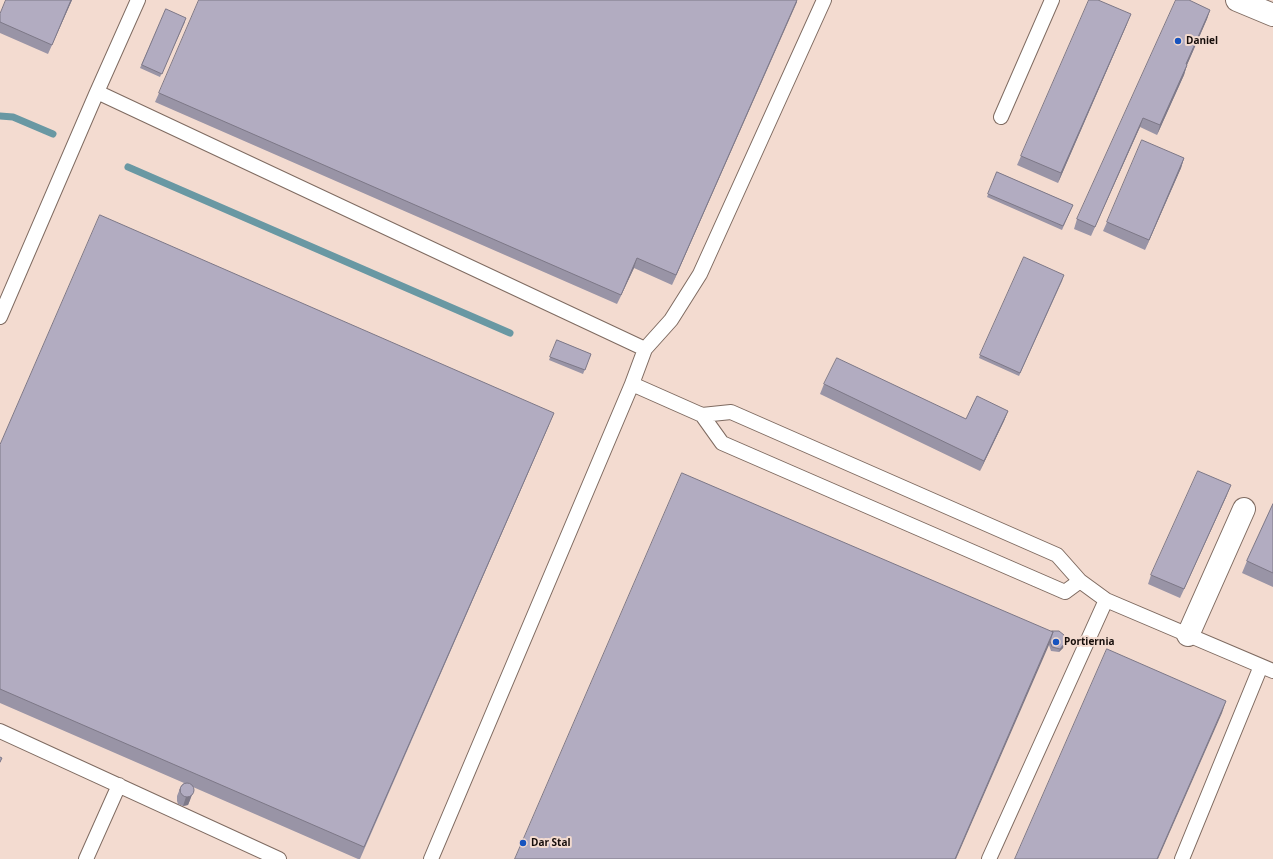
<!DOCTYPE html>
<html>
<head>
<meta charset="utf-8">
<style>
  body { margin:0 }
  canvas { display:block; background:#f3dbd0 }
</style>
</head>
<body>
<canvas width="1273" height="859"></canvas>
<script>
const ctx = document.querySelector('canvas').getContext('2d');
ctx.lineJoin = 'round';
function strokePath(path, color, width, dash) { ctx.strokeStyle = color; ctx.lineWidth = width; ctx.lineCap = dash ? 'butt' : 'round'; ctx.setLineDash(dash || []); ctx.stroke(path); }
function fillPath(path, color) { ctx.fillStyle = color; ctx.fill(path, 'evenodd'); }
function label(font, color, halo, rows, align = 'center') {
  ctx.font = font + ' "Open Sans",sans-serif'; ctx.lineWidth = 4; ctx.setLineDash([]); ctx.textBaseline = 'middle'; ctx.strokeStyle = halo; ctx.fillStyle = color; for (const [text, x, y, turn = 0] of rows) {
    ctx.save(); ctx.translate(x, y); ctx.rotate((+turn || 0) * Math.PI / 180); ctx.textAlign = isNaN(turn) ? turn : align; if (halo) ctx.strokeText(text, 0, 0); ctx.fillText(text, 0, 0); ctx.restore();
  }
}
strokePath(new Path2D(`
  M0,116L13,117L53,134
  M128,167L510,333`), '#6998a3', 7);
const lane = new Path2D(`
  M97,92L138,0
  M1001,117L1052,0
  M0,317L97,92L645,349L632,384
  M645,349L671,320L700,274L824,0
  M702,415L731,412L1057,555L1080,581L1106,600L1273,671
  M0,731L279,859
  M86,859L119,785
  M431,859L632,384L702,415L722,443L1065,592L1080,581
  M989,859L1106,600
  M1182,859L1261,666`);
const street = new Path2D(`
  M1237,0L1273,15
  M1188,635L1244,509`);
strokePath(lane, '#7f6b61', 16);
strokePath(street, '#7f6b61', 24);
strokePath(lane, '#fff', 14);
strokePath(street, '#fff', 22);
fillPath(new Path2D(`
  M22,0H72L48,54L0,33V14Z
  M797,0L672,285L634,268L617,304L155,102L159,93Z
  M166,9L185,22L160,77L140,68Z
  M1210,10L1207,19L1187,65L1184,75L1157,135L1140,127L1091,236L1074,229L1077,219Z
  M1127,24L1058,183L1017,165L1021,156Z
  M1184,158L1181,168L1145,250L1103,231L1107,222Z
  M997,172L1073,205L1062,230L987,197Z
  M1063,279L1019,376L979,358L980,355Z
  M557,340L591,354L583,374L549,360Z
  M824,384L966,419L1008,411L1004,421L980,471L820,394Z
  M549,425L360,859H358L193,787L190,800L188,805L183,806L178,804L177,801V796L181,786L184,783L0,703V445Z
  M682,473L1064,644L1063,648L1059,652L1051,651L1049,645Z
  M1227,495L1180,598L1148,584L1151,575Z
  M1273,504V587L1242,573L1247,561Z`), '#9994a6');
fillPath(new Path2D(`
  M71,0H72L48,54L52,45Z
  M797,0V2L672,285L676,275Z
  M1210,10L1207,19L1183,74L1186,64Z
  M1131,14L1127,24L1058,183L1061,173Z
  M1187,65L1184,75L1157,135L1160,125Z
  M1143,118L1140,127L1091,236L1095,227Z
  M1184,158L1181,168L1145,250L1149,240Z
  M637,258L634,268L617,304L621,295Z
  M1008,411L1004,421L980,471L984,461Z
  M554,413L549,425L359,859L364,847Z
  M1231,485L1227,495L1180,598L1184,589Z
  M1053,632L1049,645L956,859H955Z
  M1064,644L1063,648L1059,652L1060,649Z
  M1226,701L1222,713L1158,859H1157Z
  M194,790L188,805L183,806L186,797Z`), '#7d7887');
const building = new Path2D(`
  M6,0H71L52,45L0,22V14Z
  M199,0H797L676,275L637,258L621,295L159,93Z
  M1089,0H1098L1131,14L1061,173L1021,156Z
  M1176,0H1189L1210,10L1186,64L1187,65L1160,125L1143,118L1095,227L1077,219Z
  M166,9L186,18L162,74L142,65Z
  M1142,140L1184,158L1149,240L1107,222Z
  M997,172L1073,205L1063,226L988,194Z
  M100,215L554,413L364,847L0,689V445Z
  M1024,257L1064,275L1020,373L980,355Z
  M557,340L591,354L585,370L550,357Z
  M837,358L966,419L977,396L1008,411L984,461L824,384Z
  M1198,471L1231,485L1184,589L1151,575Z
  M682,473L1053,632L955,859H515Z
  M1273,504V573L1247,561Z
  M1052,631H1059L1064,635V644L1060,649L1052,647L1050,641L1053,632Z
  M1107,649L1226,701L1157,859H1015Z
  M0,757L2,758L0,762Z
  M180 790a7 7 0 1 1 14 0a7 7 0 1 1-14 0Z`);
fillPath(building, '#b2acc1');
strokePath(building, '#7d7887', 1);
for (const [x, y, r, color] of [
  [1178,41,4,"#1653bf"],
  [1056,642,4,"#1653bf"],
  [523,843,4,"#1653bf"]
]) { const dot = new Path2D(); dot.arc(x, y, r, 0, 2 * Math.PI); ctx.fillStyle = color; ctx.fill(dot); strokePath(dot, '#f3dbd0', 1.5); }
label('bold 10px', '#160e0b', '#f3dbd0', [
  ["Daniel",1186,41],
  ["Portiernia",1064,642],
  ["Dar Stal",531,843]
], 'left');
</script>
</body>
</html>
